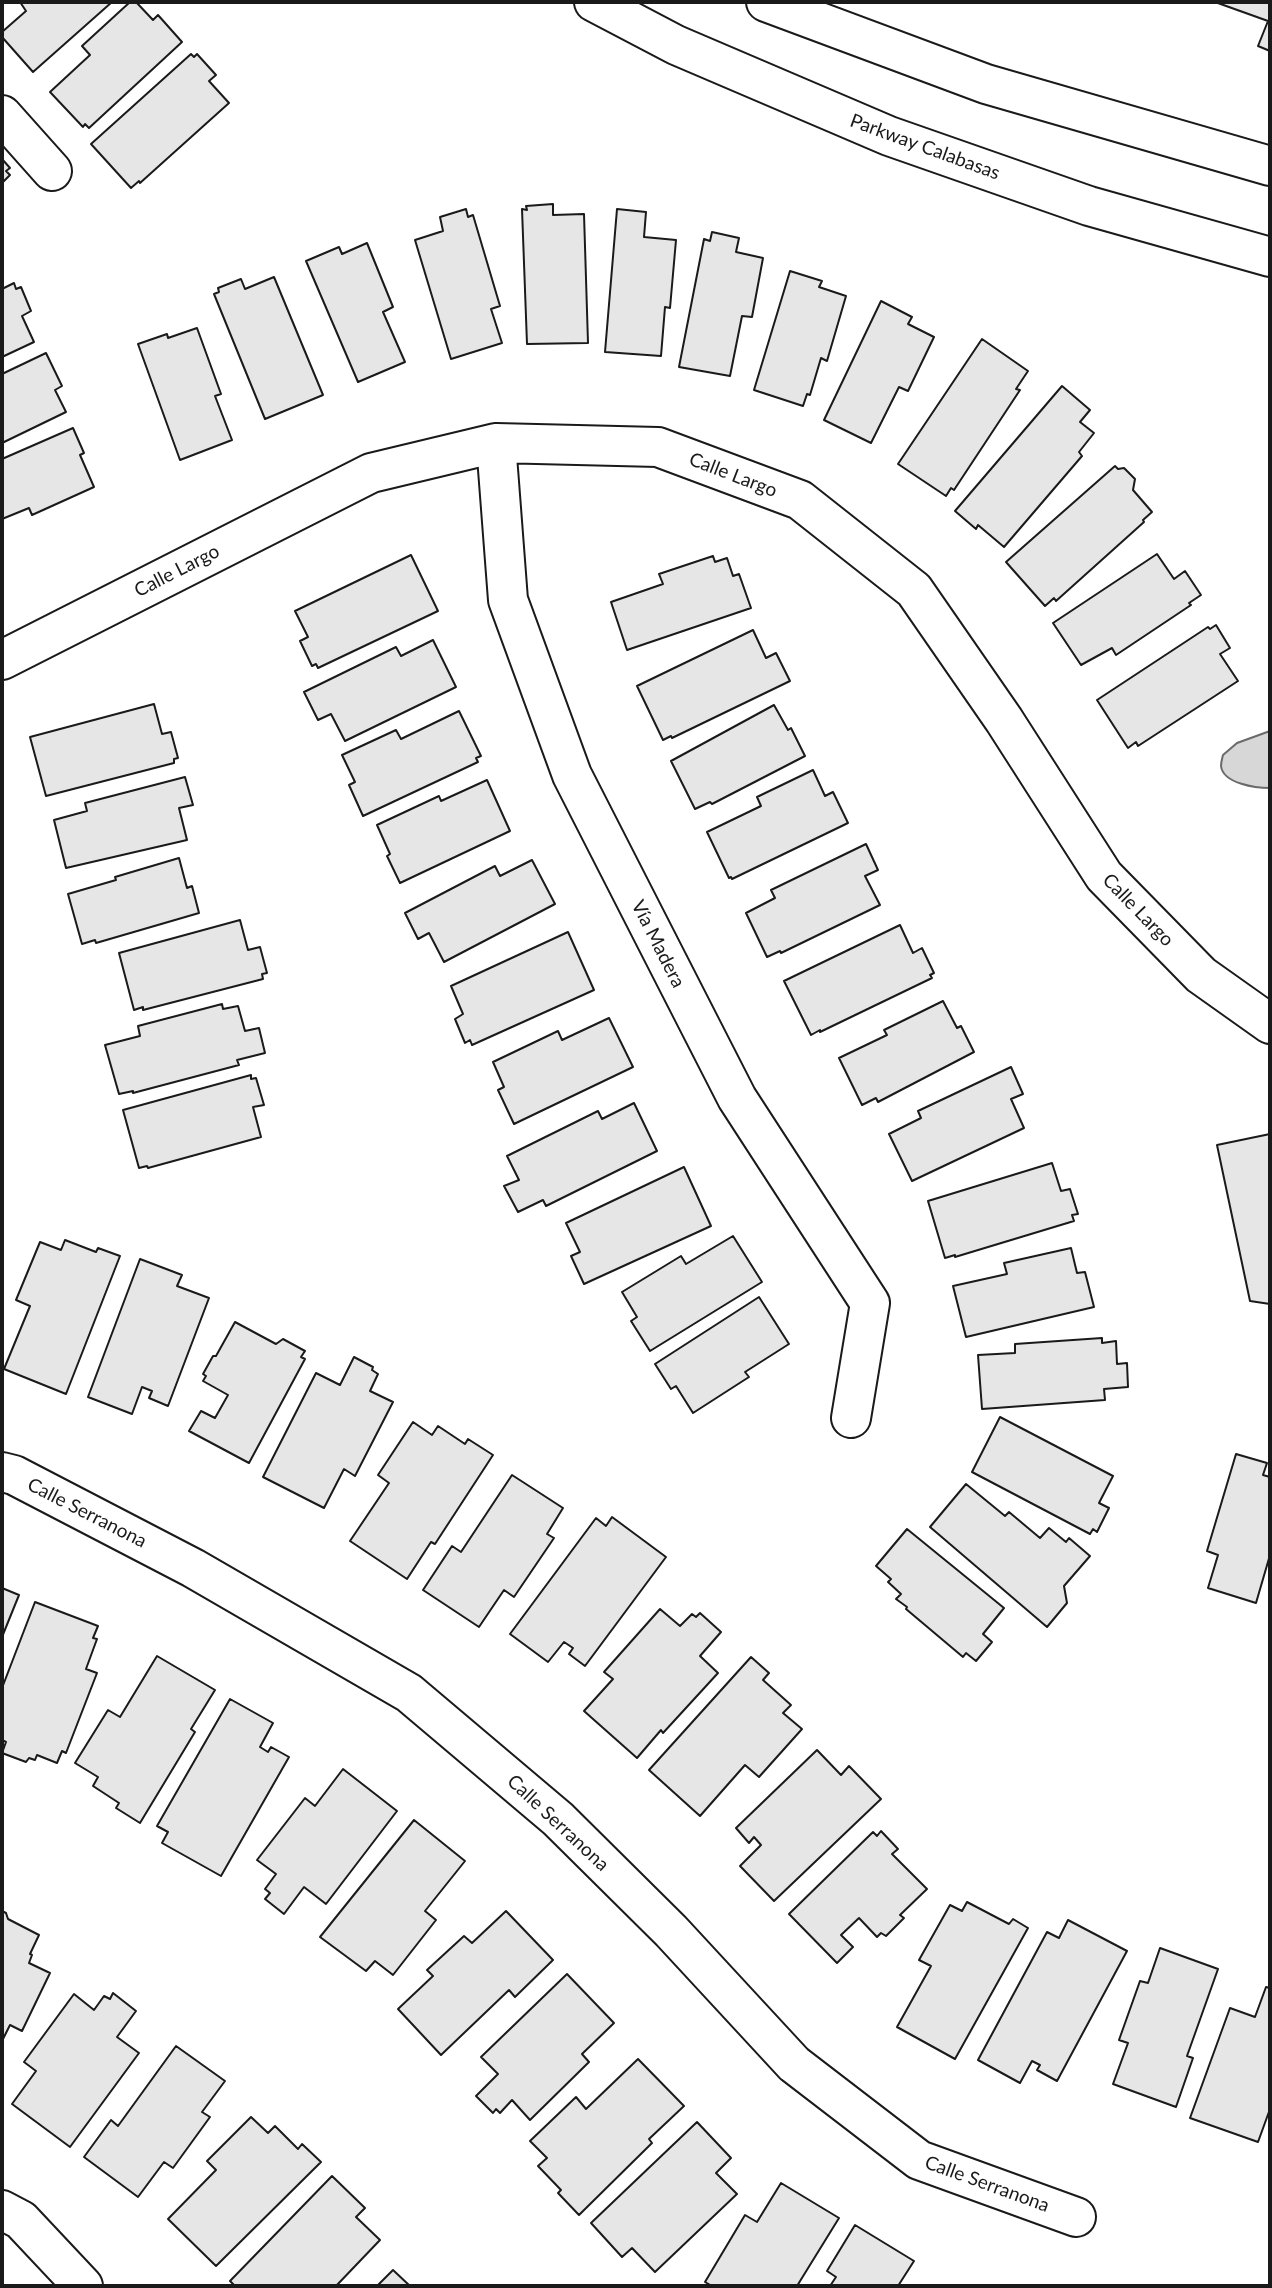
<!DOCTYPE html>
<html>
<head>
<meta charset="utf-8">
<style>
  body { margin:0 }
  #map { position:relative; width:1272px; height:2288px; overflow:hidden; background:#fff; font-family:Lato,sans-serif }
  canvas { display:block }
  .frame { position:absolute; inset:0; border:4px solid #1a1a1a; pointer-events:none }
</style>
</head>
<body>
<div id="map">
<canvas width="1272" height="2288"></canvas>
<div class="frame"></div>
</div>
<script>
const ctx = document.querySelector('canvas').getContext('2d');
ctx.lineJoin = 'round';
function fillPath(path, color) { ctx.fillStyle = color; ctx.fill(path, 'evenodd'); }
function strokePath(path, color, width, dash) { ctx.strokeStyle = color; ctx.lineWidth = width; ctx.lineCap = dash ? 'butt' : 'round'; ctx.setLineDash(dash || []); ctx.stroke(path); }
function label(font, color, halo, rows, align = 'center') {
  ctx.font = font + ' Lato,sans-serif'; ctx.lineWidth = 5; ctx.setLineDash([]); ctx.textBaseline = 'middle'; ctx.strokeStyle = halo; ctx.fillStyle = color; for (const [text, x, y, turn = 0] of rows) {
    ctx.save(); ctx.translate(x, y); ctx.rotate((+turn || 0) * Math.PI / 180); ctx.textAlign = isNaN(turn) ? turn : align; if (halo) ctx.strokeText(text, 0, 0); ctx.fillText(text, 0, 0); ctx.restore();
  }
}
const water = new Path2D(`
  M1270,731V788C1257,788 1223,784 1221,766C1221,762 1222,759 1223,755L1237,743Z`);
fillPath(water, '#d7d7d7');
strokePath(water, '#6a6a6a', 2);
const building = new Path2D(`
  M20,2H112L33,72L2,37V32L26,11Z
  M130,2H136L153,20L158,15L182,42L89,128L85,124L83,127L50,92L90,55L82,46Z
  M1215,2H1270V51L1258,46L1268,21Z
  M191,54L194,57L197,54L216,75L209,81L229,103L140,183L139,181L131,188L91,144Z
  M2,159L10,168L6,171L10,175L2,183Z
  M553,204V215L584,214L588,343L527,344L522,209L527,210L526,206Z
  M466,209L468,217L473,215L500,306L491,309L502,343L451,359L415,240L443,231L440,217Z
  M617,209L646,212L644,237L676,240L670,308L665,307L661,356L605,352Z
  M712,232L739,238L736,252L763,258L752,317L742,316L730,376L679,367L704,239L710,241Z
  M367,243L393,307L383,312L405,362L358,382L306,261L339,247L342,254Z
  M790,271L822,281L819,287L846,296L827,361L821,358L810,395L807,394L803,406L754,390Z
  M274,277L323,395L265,419L214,294L219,292L218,288L241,279L245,289Z
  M14,283L16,289L21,287L31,311L22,316L34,342L2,357V289Z
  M881,301L912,317L908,324L934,337L908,391L899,387L871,443L824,420Z
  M197,328L221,394L215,396L232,440L180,460L138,344L167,334L168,338Z
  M982,339L1028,371L1016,389L1020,390L954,490L951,488L946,496L898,464Z
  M46,353L62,386L55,390L66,412L2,443V374Z
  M1062,386L1090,410L1080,422L1094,433L1079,452L1082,456L1004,547L978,525L976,529L955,511Z
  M73,428L84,453L80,455L94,487L32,515L29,508L2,519V459Z
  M1115,466L1118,469L1124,468L1135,479L1133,490L1152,512L1143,520L1144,522L1056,601L1054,598L1045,606L1006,562Z
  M1157,554L1174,579L1185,571L1201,595L1189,603L1191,605L1116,655L1112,648L1081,665L1053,623Z
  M411,555L438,611L318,668L316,664L312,666L300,641L308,637L295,611Z
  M713,556L715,562L727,558L733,576L739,574L751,608L627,650L611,602L663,584L659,574Z
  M1216,625L1230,648L1220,654L1238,681L1138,746L1136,742L1128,748L1097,700L1208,627L1210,629Z
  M753,630L766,658L776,653L790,681L672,738L671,736L663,740L637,686Z
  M433,640L456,687L345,741L331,714L318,720L304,692L396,647L401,656Z
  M154,704L162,734L171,732L178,758L174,759V763L46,796L30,737Z
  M774,705L788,730L791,728L805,756L712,804L710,802L695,809L671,761Z
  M459,711L481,756L476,758L478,762L363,816L349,785L355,782L342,755L396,730L401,739Z
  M813,770L825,796L833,792L848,823L732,879L731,877L729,878L707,832L761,806L757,797Z
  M185,777L193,805L179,808L187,840L66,868L54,820L87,811L85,803Z
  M487,780L510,831L400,883L387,856L390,854L377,825L439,796L441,801Z
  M866,844L878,870L865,876L880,905L781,953L780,951L767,957L746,913L775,898L771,890Z
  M179,858L187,888L192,886L199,913L96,943L95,940L82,944L68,894L116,880L115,877Z
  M532,860L555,904L444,962L429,933L418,939L405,913L495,866L500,876Z
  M240,920L248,950L260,947L267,973L262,974L263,979L143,1010V1007L134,1010L119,953Z
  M900,925L913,953L922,948L934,973L930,975L932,978L820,1032V1030L811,1035L784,981Z
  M568,932L594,990L472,1045L470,1040L465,1043L455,1019L463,1014L451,986Z
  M943,1001L957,1028L961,1026L974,1052L878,1102L876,1098L862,1105L839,1058L887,1035L884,1030Z
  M222,1004L223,1009L238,1006L245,1031L259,1028L265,1053L237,1060L239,1065L133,1093V1091L119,1094L105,1045L140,1036L138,1026Z
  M609,1018L633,1067L514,1124L498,1090L504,1087L493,1062L558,1031L562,1040Z
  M1011,1067L1023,1094L1011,1099L1024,1128L912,1181L889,1134L921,1118L918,1111Z
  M251,1075V1079L256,1078L264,1105L253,1107L261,1137L148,1168L147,1166L139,1168L123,1110Z
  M634,1103L657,1151L546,1206L543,1200L518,1212L504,1186L519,1180L507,1156L598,1111L602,1119Z
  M1270,1134V1304L1250,1301L1217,1145Z
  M1052,1163L1061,1191L1070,1189L1078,1214L1072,1215L1074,1221L955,1257V1255L945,1258L928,1201Z
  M684,1167L711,1226L584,1284L571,1256L580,1252L566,1223Z
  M733,1236L762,1282L650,1351L631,1321L637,1317L622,1292L681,1256L686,1264Z
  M65,1240L96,1252L98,1248L120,1256L66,1394L4,1369L30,1306L16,1300L40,1242L61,1250Z
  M1071,1248L1077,1273L1085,1272L1094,1307L966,1337L953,1286L1007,1274L1004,1263Z
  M140,1259L182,1275L177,1286L209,1298L168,1406L149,1398L152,1391L142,1387L132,1414L88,1397Z
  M759,1297L789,1344L745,1372L749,1377L693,1413L676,1386L671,1389L655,1364Z
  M235,1322L276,1344L283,1339L305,1351L301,1357L305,1359L249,1463L189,1431L201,1411L215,1418L228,1395L203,1381L206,1376L203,1374L213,1356H216Z
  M1102,1338V1343L1116,1341L1117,1364L1127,1363L1128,1387L1104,1389L1105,1400L982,1409L978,1355L1015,1353V1344Z
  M354,1357L373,1367L372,1370L378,1374L370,1391L393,1402L355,1476L344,1469L324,1508L263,1477L316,1373L340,1385Z
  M1000,1417L1113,1476L1099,1503L1109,1508L1097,1532L1093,1529L1090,1534L972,1472Z
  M413,1422L432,1435L438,1426L465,1444L468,1439L493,1455L435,1544L431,1542L407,1579L350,1541L389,1483L378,1475Z
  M1236,1454L1267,1463L1263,1475L1270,1477V1555L1256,1603L1208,1588L1218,1555L1207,1551Z
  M512,1475L563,1508L547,1534L554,1538L514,1597L504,1590L479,1627L423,1590L452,1546L461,1552Z
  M966,1484L1005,1516L1009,1512L1040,1538L1049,1528L1066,1542L1069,1538L1090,1556L1064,1586L1067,1603L1047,1627L930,1527Z
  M612,1517L666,1557L585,1666L569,1654L573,1648L564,1642L548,1662L510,1634L596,1518L606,1526Z
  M907,1529L1004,1608L983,1634L992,1642L976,1661L966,1653L963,1657L906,1609L907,1607L896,1599L901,1594L888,1582L891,1579L876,1566Z
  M2,1588L19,1595L2,1637Z
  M35,1602L98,1626L93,1638L97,1639L86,1669L97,1673L66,1753L62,1751L57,1763L37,1755L35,1760L29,1758L26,1762L2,1753L6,1742L2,1740V1688Z
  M660,1609L680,1626L692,1614L696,1617L700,1613L721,1632L700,1656L718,1673L663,1733L661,1730L637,1758L584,1711L613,1679L604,1672Z
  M157,1656L215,1690L191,1729L195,1732L140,1823L116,1808L119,1803L93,1786L98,1777L75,1763L108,1710L120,1717Z
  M751,1657L769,1673L763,1680L791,1705L783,1713L802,1729L759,1777L745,1765L700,1816L649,1770Z
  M230,1699L273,1723L260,1747L268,1752L271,1747L289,1757L221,1876L162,1843L168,1832L157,1826Z
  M817,1750L841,1775L849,1766L881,1799L774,1901L740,1866L761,1845L754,1837L749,1843L736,1828Z
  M343,1769L397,1811L326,1904L304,1887L284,1914L265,1899L270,1893L265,1889L276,1874L257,1860L305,1798L315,1806Z
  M414,1820L465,1861L425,1911L436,1920L393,1975L375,1961L366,1971L320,1937Z
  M881,1831L898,1849L892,1854L927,1889L900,1915L904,1918L886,1936L881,1933L877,1937L859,1918L841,1935L853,1947L837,1963L789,1914L873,1832L877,1836Z
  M967,1902L1009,1924L1013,1919L1028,1928L955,2059L897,2027L931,1966L919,1960L950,1905L962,1911Z
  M2,1911L6,1913L8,1919L39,1935L30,1954L32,1955L29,1963L50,1973L22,2031L10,2025L2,2041Z
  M506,1911L553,1960L515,1997L509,1990L441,2055L398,2009L433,1976L427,1970L464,1936L472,1943Z
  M1068,1920L1127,1951L1057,2081L1037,2070L1040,2065L1032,2061L1020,2083L978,2060L1047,1932L1059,1938Z
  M1160,1948L1218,1969L1187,2056L1193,2058L1176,2107L1113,2084L1128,2043L1119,2040L1140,1981L1148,1983Z
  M567,1974L614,2023L582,2054L589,2062L530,2120L512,2100L500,2113L496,2109L493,2113L476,2096L498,2074L481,2057Z
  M1266,1987L1270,1988V2109L1258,2142L1190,2118L1230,2008L1255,2017Z
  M113,1993L136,2011L117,2037L139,2053L70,2147L12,2104L36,2071L24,2062L74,1994L94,2010L104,1996L110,1999Z
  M176,2046L225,2081L202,2112L210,2117L173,2168L164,2162L138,2197L84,2157L111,2120L118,2126Z
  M638,2059L684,2106L649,2139L652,2143L579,2215L558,2193L561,2190L538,2166L547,2158L530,2141L576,2097L586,2109Z
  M251,2117L268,2133L275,2126L298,2149L302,2144L321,2162L216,2266L168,2219L216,2170L207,2161Z
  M697,2122L731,2158L716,2173L737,2194L655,2272L632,2248L622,2257L591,2223Z
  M332,2176L365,2208L356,2217L380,2240L336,2286H235L230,2281Z
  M781,2183L839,2218L797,2286H712L705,2282L745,2215L757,2222Z
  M855,2225L914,2261L898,2286H830L836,2277L827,2271Z
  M393,2270L410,2286H377Z`);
fillPath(building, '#e6e6e6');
strokePath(building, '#1a1a1a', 2);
const street = new Path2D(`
  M2,115L52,171
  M496,443L508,600L572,775L737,1098L870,1303L851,1418
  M2,660L371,473L496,443L658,447L800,500L914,590L1004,720L1104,876L1201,975L1270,1024
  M2,1472L14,1475L193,1568L409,1693L558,1819L671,1931L794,2064L919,2160L1076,2217
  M2,2210L21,2220L83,2286`);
const secondary = new Path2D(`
  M594,2L676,45L889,136L1089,206L1270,257
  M766,2L986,84L1270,166`);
strokePath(street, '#1a1a1a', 42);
strokePath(secondary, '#1a1a1a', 42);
strokePath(street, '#fff', 38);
strokePath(secondary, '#fff', 38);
label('19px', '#1a1a1a', '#fff', [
  ["Parkway Calabasas",925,147,20],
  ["Calle Largo",733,475,21],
  ["Calle Largo",177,571,-27],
  ["Calle Largo",1138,910,46],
  ["Vía Madera",658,944,63],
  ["Calle Serranona",87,1513,27],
  ["Calle Serranona",558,1823,43],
  ["Calle Serranona",987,2184,20]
]);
</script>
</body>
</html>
